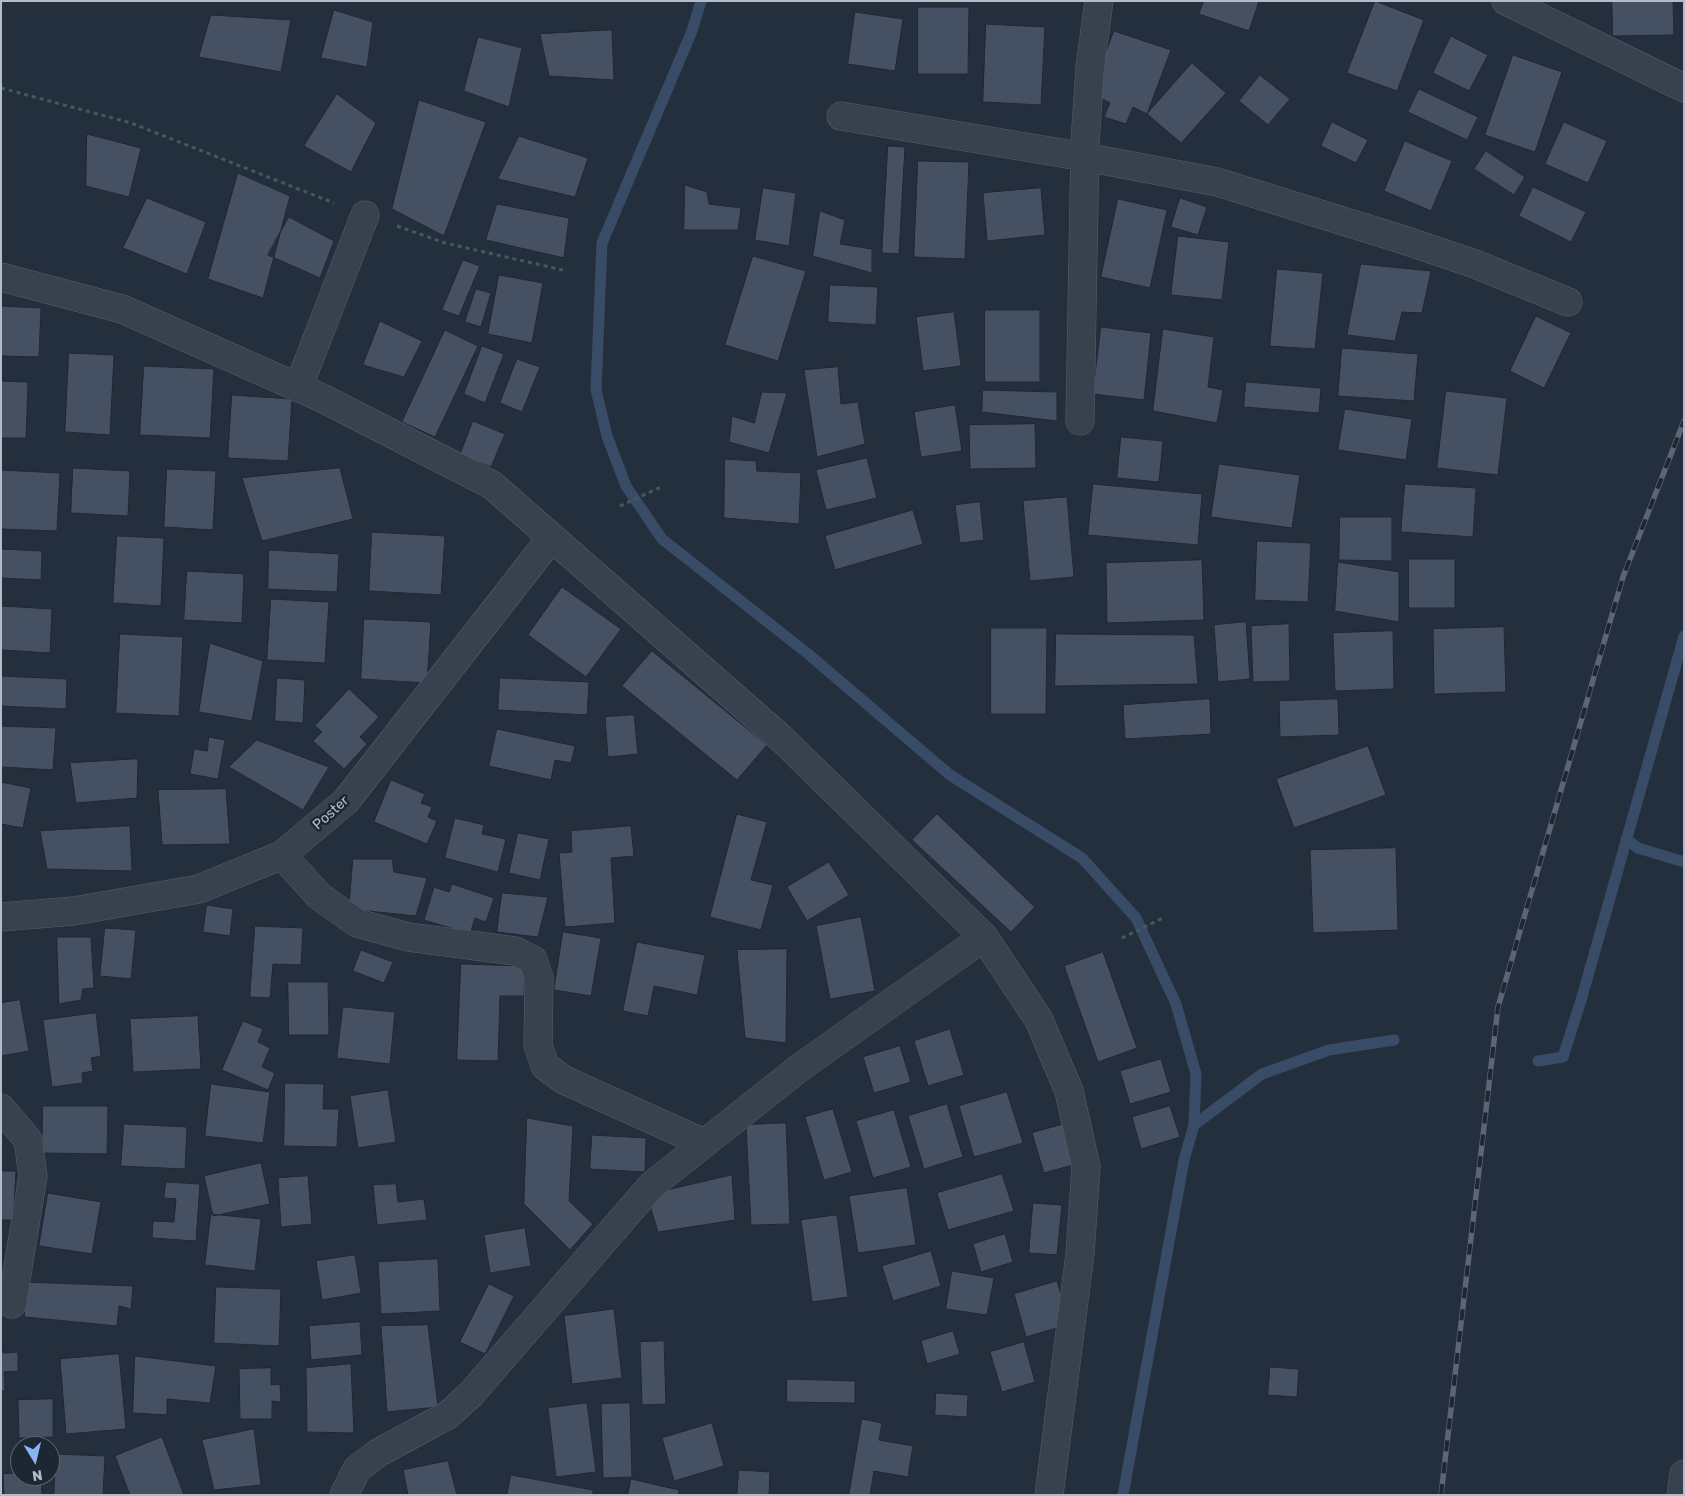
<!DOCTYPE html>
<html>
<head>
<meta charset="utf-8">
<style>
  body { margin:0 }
  #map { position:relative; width:1685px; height:1496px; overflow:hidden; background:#242f3e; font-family:Rubik,sans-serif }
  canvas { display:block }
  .frame { position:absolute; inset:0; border:2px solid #b4bcc9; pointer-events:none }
  .north { position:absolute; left:10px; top:1436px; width:50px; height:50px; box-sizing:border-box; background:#1d2633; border:1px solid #59626f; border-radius:50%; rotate:171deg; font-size:14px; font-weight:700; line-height:20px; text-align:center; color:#b4bcc9 }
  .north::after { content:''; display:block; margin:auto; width:18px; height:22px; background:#8ab4f8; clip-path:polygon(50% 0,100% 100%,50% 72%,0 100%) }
</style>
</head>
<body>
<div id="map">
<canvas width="1685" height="1496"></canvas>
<div class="frame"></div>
<div class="north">N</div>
</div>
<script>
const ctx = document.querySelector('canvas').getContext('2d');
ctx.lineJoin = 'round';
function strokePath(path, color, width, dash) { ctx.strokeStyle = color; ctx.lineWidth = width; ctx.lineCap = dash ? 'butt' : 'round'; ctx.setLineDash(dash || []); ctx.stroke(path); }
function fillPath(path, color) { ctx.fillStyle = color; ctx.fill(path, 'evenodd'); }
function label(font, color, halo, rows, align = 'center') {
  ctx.font = font + ' Rubik,sans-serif'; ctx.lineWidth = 5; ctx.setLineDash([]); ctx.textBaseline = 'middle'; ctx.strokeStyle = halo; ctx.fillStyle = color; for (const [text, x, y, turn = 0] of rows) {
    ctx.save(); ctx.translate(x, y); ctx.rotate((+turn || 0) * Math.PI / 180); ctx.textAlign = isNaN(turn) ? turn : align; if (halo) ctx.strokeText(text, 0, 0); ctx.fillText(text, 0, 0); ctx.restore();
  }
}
strokePath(new Path2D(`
  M701,1L692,31L602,243L596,390L607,436L626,486L662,539L807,653L950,775L1082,858L1136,918L1176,1004L1196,1074L1194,1125L1184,1160L1123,1495
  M1626,839L1638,848L1684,862
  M1538,1061L1563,1057L1582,997L1684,636
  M1194,1125L1262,1074L1329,1050L1394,1040`), '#394c67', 11);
const building = new Path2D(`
  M1204,1H1259L1249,31L1199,14Z
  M1375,1L1424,20L1397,91L1347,73Z
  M1612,1H1673L1674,35L1613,36Z
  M918,7H969L968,74H918Z
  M334,10L373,22L367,67L321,58Z
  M855,12L903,19L895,71L848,64Z
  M211,15L291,20L281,72L199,57Z
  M986,24L1045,27L1041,105L983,102Z
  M612,30L614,80L549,76L540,34Z
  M1114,31L1171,50L1147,114L1133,107L1126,124L1104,117L1110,103L1091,93Z
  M1451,36L1488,55L1469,91L1433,73Z
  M478,37L522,48L509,107L464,91Z
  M1513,55L1562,72L1535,152L1485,135Z
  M1192,63L1226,93L1181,143L1147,114Z
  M1260,75L1290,99L1268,125L1239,101Z
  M1419,89L1478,117L1467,140L1408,112Z
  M337,94L376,123L351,172L304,146Z
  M419,100L486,122L444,236L392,209Z
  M1332,122L1368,140L1356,163L1321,146Z
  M1564,122L1607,141L1588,183L1545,164Z
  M87,134L141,148L129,197L86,186Z
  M519,136L588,158L575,197L498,179Z
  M1405,141L1452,161L1431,211L1384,191Z
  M888,146L905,147L899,254L882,253Z
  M1486,151L1525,177L1514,195L1474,169Z
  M918,161L969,162L965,259L914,257Z
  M238,173L290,196L263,298L208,279Z
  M685,185L707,192L709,204L741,208L738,230H684Z
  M1533,187L1586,212L1571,242L1519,216Z
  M763,188L796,193L789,246L755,240Z
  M1041,188L1045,235L987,241L983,193Z
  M147,198L206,222L187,274L123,248Z
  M1180,198L1207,207L1198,235L1171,227Z
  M1118,199L1167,210L1150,288L1101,277Z
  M497,204L569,218L564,258L486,240Z
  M820,211L845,220L840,244L872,249V273L813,256Z
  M289,217L334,241L320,278L268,255Z
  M1178,236L1229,242L1222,300L1171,295Z
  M753,256L806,271L778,361L725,345Z
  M463,260L480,266L459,316L442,310Z
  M1361,264L1431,271L1422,313L1402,312L1395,341L1347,335Z
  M1277,269L1323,273L1315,349L1270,346Z
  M499,275L543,283L532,343L488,334Z
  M830,285L878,287L876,325L828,322Z
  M476,289L491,293L481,327L465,322Z
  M1,306L41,308L39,357L1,356Z
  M985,310H1040V382H985Z
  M954,312L961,366L923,371L916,317Z
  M1536,316L1571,333L1544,388L1510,371Z
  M380,321L422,341L404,377L363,365Z
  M1101,327L1151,333L1144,400L1093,394Z
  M1163,329L1214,337L1208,387L1223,390L1217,423L1153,411Z
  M445,330L478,346L435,437L402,422Z
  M482,346L504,354L485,403L464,394Z
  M1342,348L1418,354L1414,401L1338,396Z
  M69,353L114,355L110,435L65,432Z
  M517,359L540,367L522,412L500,403Z
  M144,366L214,369L210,438L140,435Z
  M838,367L841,404L858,402L865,444L817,457L804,370Z
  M1,381L28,382L26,438H1Z
  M1246,382L1321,388L1319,413L1244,407Z
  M983,390L1057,392V421L982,412Z
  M1446,391L1507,398L1498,475L1437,468Z
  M762,392L787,393L769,453L729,442L732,416L754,423Z
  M232,395L292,399L288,461L228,458Z
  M955,405L962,451L921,457L914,412Z
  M1345,409L1412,419L1406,460L1338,450Z
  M473,421L505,434L491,467L460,455Z
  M1035,424L1036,468L970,469L969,425Z
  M1121,437L1163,441L1159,482L1117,478Z
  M867,458L877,498L826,510L816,470Z
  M725,459L756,461L757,471L801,473L799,524L724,518Z
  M1219,464L1300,475L1292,528L1211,517Z
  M73,468L130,471L128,516L71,513Z
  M340,468L353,519L262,541L242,478Z
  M167,469L216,471L213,530L164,527Z
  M1,470L60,473L57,531L1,529Z
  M1093,484L1202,494L1198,545L1088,535Z
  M1405,484L1476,488L1473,537L1401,532Z
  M1067,497L1074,577L1030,581L1023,501Z
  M980,502L984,540L960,543L955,505Z
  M913,510L923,544L835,570L825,536Z
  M1340,517H1392V561L1339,560Z
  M372,532L445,536L441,595L369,591Z
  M117,536L164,538L161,606L113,603Z
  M1257,541L1311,543L1308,602L1255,600Z
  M1,549L42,551L41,580L1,578Z
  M269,550L339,554L337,592L268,589Z
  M1409,559H1455V608H1409Z
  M1202,560L1204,620L1107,623L1106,563Z
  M1338,562L1399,572V622L1335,611Z
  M187,571L244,574L242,623L184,620Z
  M562,587L621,629L586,677L528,635Z
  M271,599L329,602L325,663L267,660Z
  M1,606L52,609L50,653L1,650Z
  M364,619L431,622L427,683L361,679Z
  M1246,622L1250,679L1218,682L1214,625Z
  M1289,624L1290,681L1253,682L1251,626Z
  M1504,627L1506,692L1434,694L1433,629Z
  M991,628H1047L1046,714H991Z
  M1393,631L1394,689L1335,691L1333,633Z
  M120,634L183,637L179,716L116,713Z
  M1056,634L1194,635L1198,684L1055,686Z
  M210,643L263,661L252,721L199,712Z
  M652,651L767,745L737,780L622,686Z
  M1,676L67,679L66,709L1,706Z
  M277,678L305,680L303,723L275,721Z
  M500,678L589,682L587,715L498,710Z
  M349,689L379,717L360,737L367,744L344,769L313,741L322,732L315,726Z
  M1210,699L1211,734L1125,739L1123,705Z
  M1338,699L1339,735L1280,737L1279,701Z
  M634,715L638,754L608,757L605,717Z
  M1,726L56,728L53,770L1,767Z
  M497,729L575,746L571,763L555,760L551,780L489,766Z
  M209,737L225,740L218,779L190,774L194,749L207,751Z
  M257,740L329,767L303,810L229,767Z
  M1368,746L1386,795L1294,828L1276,779Z
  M138,759L137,798L76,803L70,763Z
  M391,780L425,794L421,803L432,807L428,817L437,821L427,844L374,822Z
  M1,782L31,788L23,828L1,824Z
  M226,789L230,844L162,845L158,790Z
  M737,814L767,822L751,880L773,885L761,930L710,917Z
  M937,814L1035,907L1011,932L912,840Z
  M455,818L484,825L482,834L506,839L498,872L445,858Z
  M130,826L132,871L47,869L40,831Z
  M631,826L634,856L611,858L615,923L565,927L559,853L572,852L571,831Z
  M518,833L549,839L540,880L509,873Z
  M1396,848L1398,930L1313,933L1310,850Z
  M353,859H392L394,872L427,878L416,916L349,909Z
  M829,862L849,895L807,921L787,887Z
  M452,884L494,898L486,922L475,918L470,934L424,920L434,887L449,892Z
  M502,893L548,897L538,937L497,932Z
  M207,905L233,909L230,936L203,932Z
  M861,917L875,991L830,999L816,926Z
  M255,926L303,928L301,965L273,964L270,998L250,997Z
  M105,928L136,930L131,979L100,976Z
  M563,932L601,938L591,996L554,990Z
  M57,937H91L94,988L83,989L81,1000L59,1004Z
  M637,942L705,955L697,995L654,986L648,1016L623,1011Z
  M787,949L786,1043L745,1038L737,950Z
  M361,950L393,962L384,983L353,971Z
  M1103,952L1137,1048L1098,1062L1064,966Z
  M461,964L525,966L524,996H500L498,1061L457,1060Z
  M288,982H328L329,1035H289Z
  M20,1000L29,1051L1,1056V1003Z
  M343,1007L395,1012L390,1064L337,1058Z
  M96,1013L101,1056L91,1058L93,1071L82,1073L83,1083L52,1087L43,1020Z
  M198,1016L201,1069L133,1072L130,1019Z
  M243,1021L263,1029L258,1042L270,1048L262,1067L275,1073L268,1090L222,1070Z
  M950,1029L964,1075L928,1086L914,1041Z
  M900,1046L911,1082L874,1093L863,1057Z
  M1161,1059L1171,1092L1130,1104L1120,1071Z
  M285,1083L324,1084L323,1109H339L337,1147L284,1146Z
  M211,1084L270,1092L263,1143L205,1136Z
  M388,1090L396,1142L358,1148L350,1096Z
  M1007,1092L1023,1143L974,1157L959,1106Z
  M947,1104L963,1157L924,1169L908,1116Z
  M43,1106H108L107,1154L42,1153Z
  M1170,1106L1180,1137L1141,1149L1132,1117Z
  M833,1109L852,1172L824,1180L805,1117Z
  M894,1110L911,1167L873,1178L856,1121Z
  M527,1118L573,1126L569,1201L593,1224L570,1250L524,1204Z
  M786,1123L790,1224L751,1225L746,1125Z
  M124,1124L187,1127L185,1169L121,1166Z
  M1064,1124L1076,1164L1044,1173L1032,1133Z
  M592,1135L646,1138L645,1172L590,1169Z
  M261,1163L270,1204L213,1216L204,1176Z
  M1,1171H16L13,1220H1Z
  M1002,1174L1014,1211L948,1230L937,1193Z
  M732,1175L735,1220L658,1232L647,1195Z
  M308,1176L312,1224L281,1227L278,1178Z
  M166,1182L200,1184L196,1241L152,1238L153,1221L174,1222L176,1199L164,1198Z
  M396,1184L398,1202L424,1199L427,1220L377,1225L373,1185Z
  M907,1188L916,1245L858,1253L849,1196Z
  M48,1193L101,1202L92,1254L39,1246Z
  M1033,1203L1062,1205L1057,1255L1029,1253Z
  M211,1214L261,1219L255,1271L205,1265Z
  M837,1215L848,1297L812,1302L801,1220Z
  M525,1228L531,1266L490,1273L484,1235Z
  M1005,1234L1013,1262L981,1272L973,1244Z
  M931,1251L941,1286L893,1301L882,1266Z
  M355,1255L361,1293L322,1300L316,1261Z
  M438,1259L440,1311L381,1314L378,1262Z
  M952,1271L994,1278L987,1315L946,1309Z
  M1057,1281L1070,1324L1026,1337L1014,1294Z
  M22,1282L133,1286L131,1309L119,1306L117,1326L25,1317Z
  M489,1284L514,1296L485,1354L460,1342Z
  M216,1287L281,1289L279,1346L214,1343Z
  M614,1309L622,1378L572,1384L564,1316Z
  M360,1322L362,1355L311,1360L309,1326Z
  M428,1325L438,1407L387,1412L381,1326Z
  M1,1331L3,1353L18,1352V1371L4,1372L5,1391H1Z
  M953,1331L960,1354L927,1364L921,1341Z
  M664,1341L666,1404L642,1405L640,1342Z
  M1024,1342L1035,1382L1002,1392L990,1352Z
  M119,1354L126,1429L66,1434L60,1359Z
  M135,1356L216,1366L210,1403L167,1399V1415L133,1413Z
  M351,1364L354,1433L307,1432L306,1368Z
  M1270,1367L1299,1369L1297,1397L1268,1395Z
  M271,1368V1385L280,1384L281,1402L272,1401V1419H240L239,1369Z
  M787,1379L855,1381V1403L787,1402Z
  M936,1393L968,1395L967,1417L935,1415Z
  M53,1399V1437L19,1438L18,1400Z
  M587,1403L596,1472L556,1477L548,1408Z
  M630,1403L632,1477L603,1478L601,1404Z
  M862,1419L882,1423L879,1440L913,1446L908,1477L874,1471L870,1495H849Z
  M712,1423L724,1466L674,1481L662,1438Z
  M254,1429L261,1485L214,1490L202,1440Z
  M162,1437L184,1495H130L115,1456Z
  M56,1454L105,1456L103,1495H54Z
  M448,1461L457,1495H408L403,1470Z
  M739,1470L770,1472L769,1495H737Z
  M20,1473V1476H41L42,1495H4L3,1474Z
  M511,1475L593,1490V1495H507Z
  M631,1479L679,1490L678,1495H628Z`);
fillPath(building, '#455162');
strokePath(building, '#1f2835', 1);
const minor = new Path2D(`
  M1506,1L1684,88
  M841,116L1085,157L1217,182L1401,239L1475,264L1568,302
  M1,277L122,309L324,399L492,485L783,740L984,937L1039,1020L1069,1091L1086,1167L1080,1254L1049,1495
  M298,388L365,215
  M1080,421L1085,143L1090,67L1099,1
  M282,855L319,896L357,923L408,937L515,951L533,960L539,977L538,1045L545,1066L564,1080L704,1143
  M1,917L74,911L199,889L282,855L346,801L552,537
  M1,1108L28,1140L33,1176L12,1304
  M344,1495L357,1469L378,1453L448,1415L471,1394L652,1185L798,1069L984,937
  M1681,1495L1684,1474`);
strokePath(minor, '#565f6c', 29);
strokePath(new Path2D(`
  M1,88L131,123L334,203
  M397,226L445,243L567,271
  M620,506L661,487
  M1122,938L1165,917`), '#44595c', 3, [4, 4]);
strokePath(minor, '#38414e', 28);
const rail = new Path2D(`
  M1441,1495L1498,1007L1623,577L1684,421`);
strokePath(rail, '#5a6575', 5.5);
strokePath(rail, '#1d2633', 4, [11]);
label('14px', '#b4bcc9', '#1d2633', [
  ["Poster",331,813,-42]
]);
</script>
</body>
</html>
